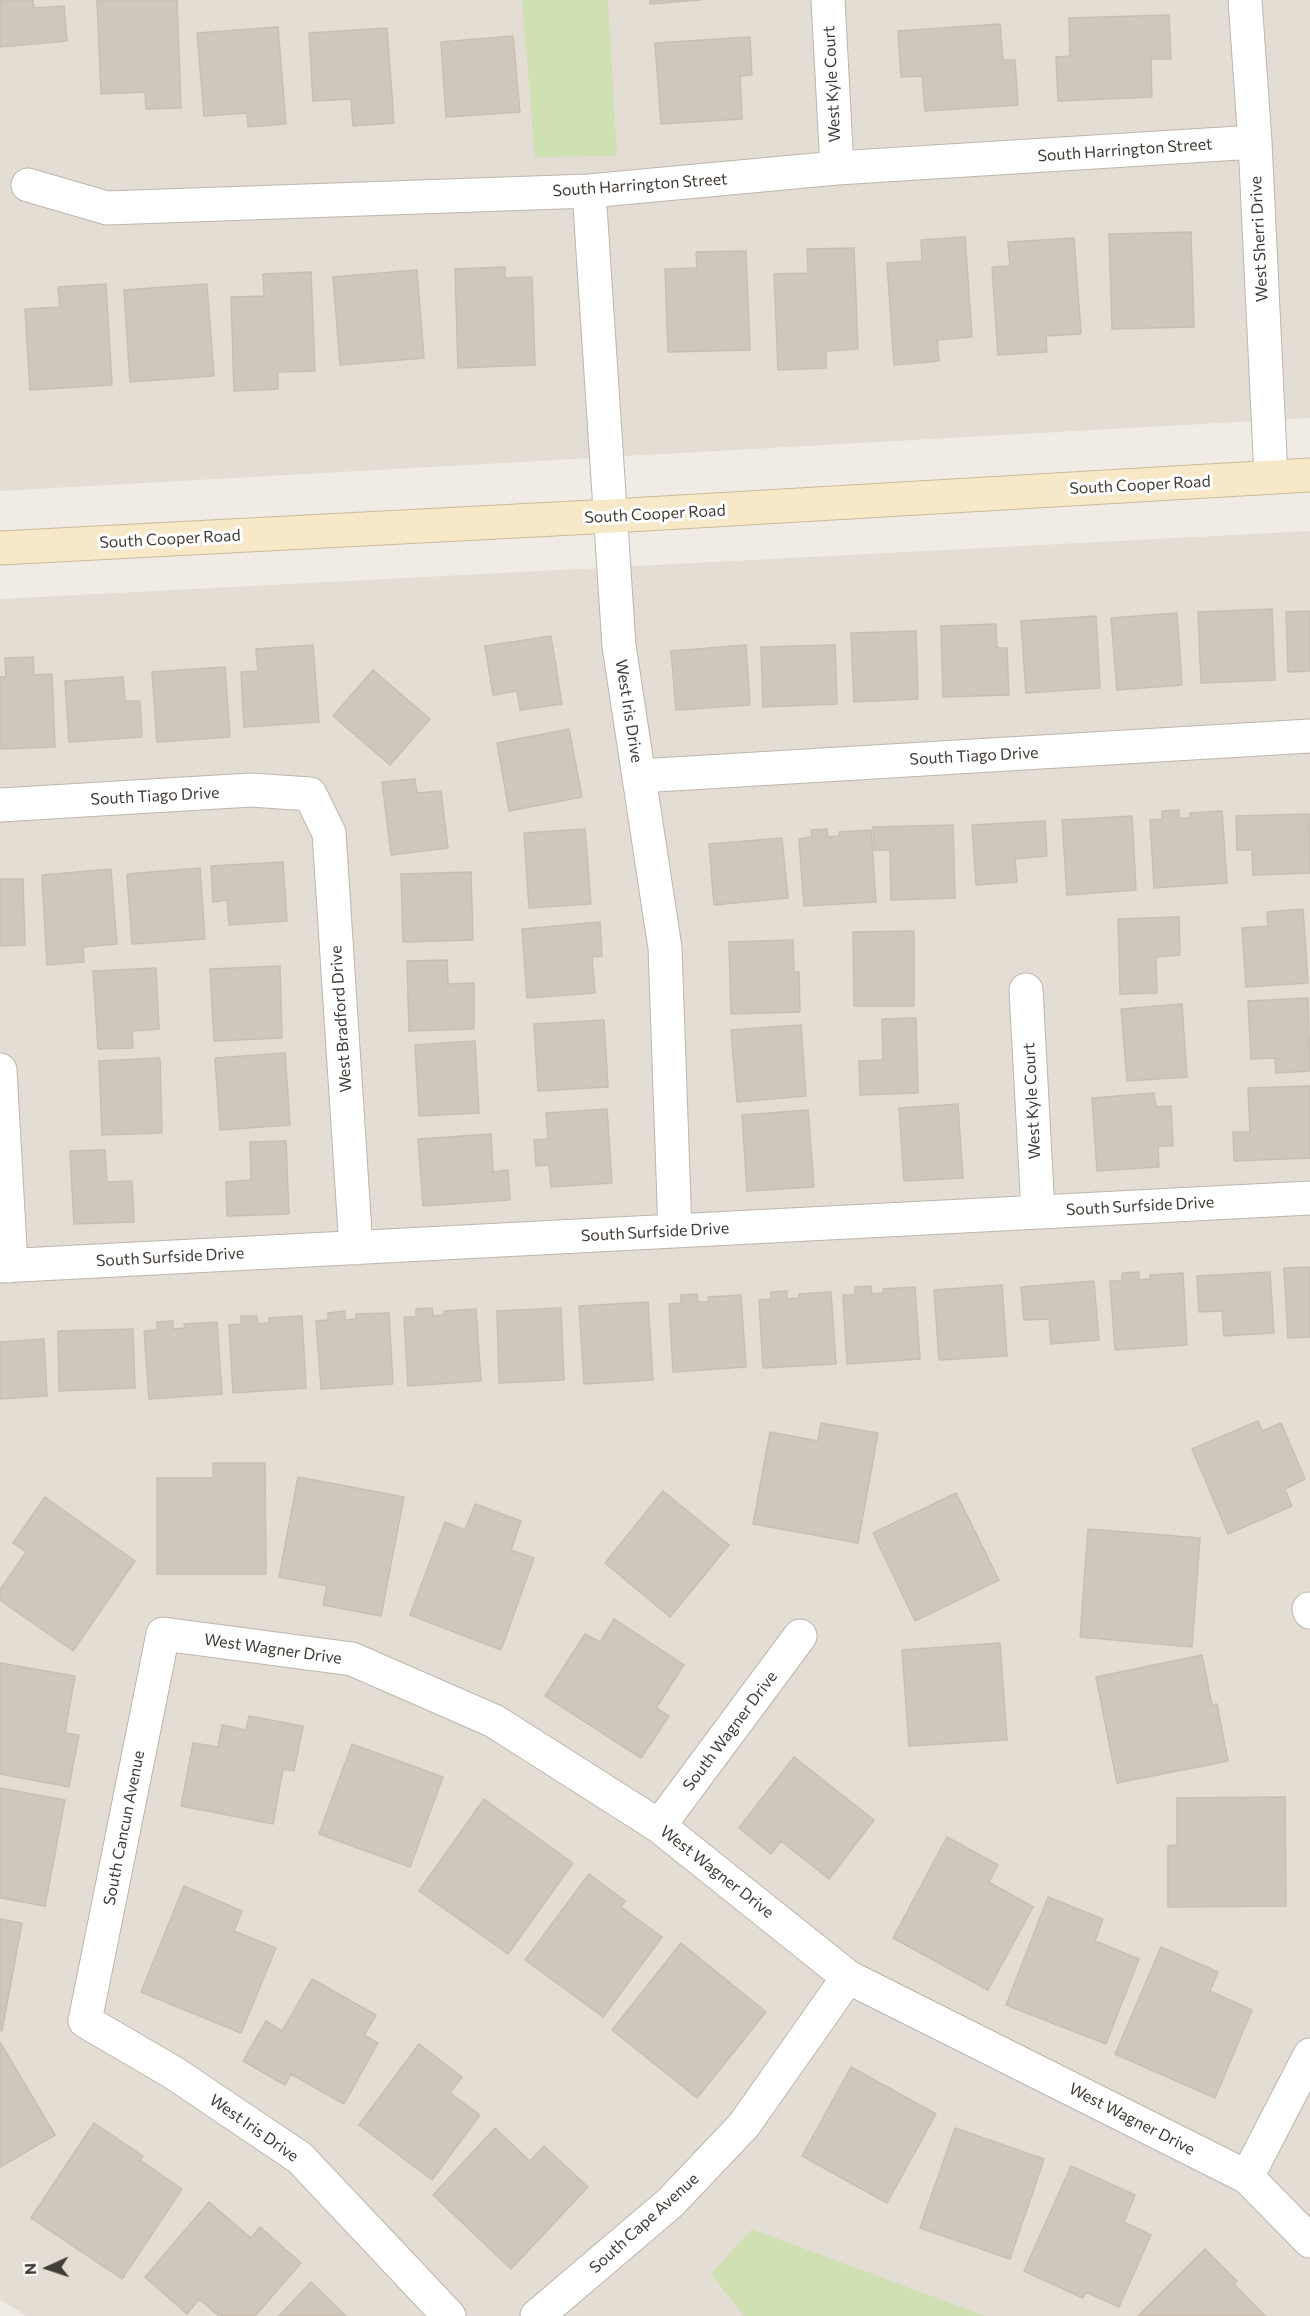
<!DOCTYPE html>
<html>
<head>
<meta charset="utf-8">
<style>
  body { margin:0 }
  #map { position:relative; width:1310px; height:2316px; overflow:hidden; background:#f0ece5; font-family:Commissioner,sans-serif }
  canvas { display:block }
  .north { position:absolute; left:18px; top:2238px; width:60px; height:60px; -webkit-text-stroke:4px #fff; paint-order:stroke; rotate:267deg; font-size:16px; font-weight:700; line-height:24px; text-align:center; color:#423c36 }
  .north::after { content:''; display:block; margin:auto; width:21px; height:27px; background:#423c36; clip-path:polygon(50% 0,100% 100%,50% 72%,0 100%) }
</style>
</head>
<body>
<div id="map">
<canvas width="1310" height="2316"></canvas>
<div class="north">N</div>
</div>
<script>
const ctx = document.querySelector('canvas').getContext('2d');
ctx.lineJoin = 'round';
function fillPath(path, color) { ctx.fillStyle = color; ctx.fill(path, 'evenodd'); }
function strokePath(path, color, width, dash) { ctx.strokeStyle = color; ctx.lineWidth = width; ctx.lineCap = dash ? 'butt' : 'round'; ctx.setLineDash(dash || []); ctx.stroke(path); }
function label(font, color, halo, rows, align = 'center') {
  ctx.font = font + ' Commissioner,sans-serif'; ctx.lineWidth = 6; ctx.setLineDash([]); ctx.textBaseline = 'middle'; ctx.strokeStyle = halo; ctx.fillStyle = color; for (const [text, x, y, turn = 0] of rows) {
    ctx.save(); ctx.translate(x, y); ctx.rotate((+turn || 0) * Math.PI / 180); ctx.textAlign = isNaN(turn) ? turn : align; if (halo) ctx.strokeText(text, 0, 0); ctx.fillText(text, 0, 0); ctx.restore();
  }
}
fillPath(new Path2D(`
  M0,0H1310V418L0,491Z
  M1310,531V2316H27L0,2300V599Z`), '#e4ddd4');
fillPath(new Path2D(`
  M522,0H608L617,156L535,157Z
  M752,2229L985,2316H744L711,2274Z`), '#cfe0b3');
const building = new Path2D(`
  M0,0H33L34,8L64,6L67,41L0,47Z
  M97,0H177L181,108L146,109L145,92L101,94Z
  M650,0H701L650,4Z
  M1169,15L1171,59H1151L1152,97L1058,101L1056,57L1070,56L1069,18Z
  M1000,24L1003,60H1015L1018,105L925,111L922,76L901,77L898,31Z
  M278,27L286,124L248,127L247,113L204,116L197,33Z
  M387,28L394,123L353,126L351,99L313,101L309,33Z
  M513,36L520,112L446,117L441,42Z
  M750,37L752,75L740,76L742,119L661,124L655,43Z
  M1191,232L1194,327L1112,329L1109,234Z
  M965,237L972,337L937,340L939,361L894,365L887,263L922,261L921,240Z
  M1074,238L1081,334L1046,336L1047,352L998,355L992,267L1010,266L1008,242Z
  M854,248L858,349L826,351V368L778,370L774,274L808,273L807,249Z
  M746,251L750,350L668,352L665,269L697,268L696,252Z
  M505,267V278L532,277L535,365L458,368L455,269Z
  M417,270L424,358L340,365L333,277Z
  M311,272L315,371L278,372V389L234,391L231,297L264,296L263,274Z
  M106,284L112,385L30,390L25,309L60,307L58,287Z
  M207,284L214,376L130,382L124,290Z
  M1272,609L1275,680L1201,683L1198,612Z
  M1310,611V671L1288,672L1286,612Z
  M1177,613L1182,685L1117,690L1111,618Z
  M1096,616L1100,688L1026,693L1021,621Z
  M996,624L997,648H1007L1009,695L943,697L941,626Z
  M916,631L918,699L854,702L851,633Z
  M551,636L562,704L520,710L517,691L493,695L485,646Z
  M313,645L319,722L244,727L241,672L258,671L256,649Z
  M746,645L750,705L676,710L671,651Z
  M835,645L837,704L763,707L761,647Z
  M33,657L34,675L52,674L55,747L0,749V677H6L5,658Z
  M225,667L230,737L157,742L152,672Z
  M373,670L430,719L390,765L333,716Z
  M123,677L125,701H140L142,737L69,742L65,681Z
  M569,729L582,797L509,811L497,743Z
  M415,779L417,793L441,791L448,848L391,855L382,782Z
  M1179,810V818H1190V813L1222,811L1227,883L1154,888L1150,820L1162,819V811Z
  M1309,814L1310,873L1253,875L1252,850H1237L1236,816Z
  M1132,816L1136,890L1067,895L1062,820Z
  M1045,821L1047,856L1015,859L1017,882L976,885L972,825Z
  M953,825L955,898L891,900L890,850H874L873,827Z
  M585,829L591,904L529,908L524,833Z
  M827,829L828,837L839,836V832L871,830L876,902L804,906L799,839L812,837L811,830Z
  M782,838L788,898L714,905L709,844Z
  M283,862L287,921L229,925L227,900L213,902L211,866Z
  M200,868L205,939L132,944L127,874Z
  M111,869L117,944L83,947L84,962L47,965L42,875Z
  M471,872L473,940L403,942L401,874Z
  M0,879H23L25,945L0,946Z
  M1303,909L1308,983L1246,987L1242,928L1268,926L1267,912Z
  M1179,917L1180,955L1156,957L1157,993L1120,994L1118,919Z
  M600,922L602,956L592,957L595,993L527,998L522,929Z
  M914,931V1006H854L853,932Z
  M793,940L794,972H799L800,1012L731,1014L729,942Z
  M447,960L448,984L474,983V1029L409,1031L407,961Z
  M280,966L282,1038L214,1041L210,969Z
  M156,968L159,1029L132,1031L133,1048L98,1049L93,971Z
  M1308,998L1310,1071L1276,1073L1275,1058L1251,1059L1248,1001Z
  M1182,1004L1187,1077L1127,1081L1121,1009Z
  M916,1018L918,1093L860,1095L859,1061L883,1060L882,1019Z
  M604,1020L608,1087L538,1091L534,1024Z
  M801,1025L806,1096L737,1102L731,1030Z
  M475,1041L479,1113L419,1116L415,1045Z
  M285,1053L290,1125L220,1130L215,1058Z
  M160,1058L162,1133L102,1135L99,1061Z
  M1310,1086V1158L1234,1161L1233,1132H1250L1248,1088Z
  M1154,1093L1156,1107L1171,1106L1173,1146H1158L1159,1167L1097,1171L1092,1098Z
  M958,1104L963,1178L904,1181L899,1108Z
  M607,1109L612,1183L551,1187L549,1165L536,1166L534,1140L548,1139L546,1113Z
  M808,1110L814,1187L747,1191L742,1115Z
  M491,1134L493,1172L508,1170L510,1200L423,1206L418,1139Z
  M286,1141L289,1214L227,1216L226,1182L251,1180L250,1142Z
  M105,1150L107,1182L132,1181L134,1222L74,1224L70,1151Z
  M1310,1267V1337L1288,1338L1284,1268Z
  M1139,1272V1280L1150,1279V1275L1183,1273L1187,1345L1115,1350L1110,1281H1122V1273Z
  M1270,1272L1274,1333L1224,1336L1222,1311L1199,1312L1197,1276Z
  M1094,1281L1099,1340L1051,1344L1049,1319L1024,1320L1021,1287Z
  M1002,1285L1007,1356L939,1360L934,1290Z
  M871,1286L872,1294L883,1293V1289L915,1287L920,1359L847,1364L843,1295H855V1287Z
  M787,1291V1299L799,1298V1294L831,1292L836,1364L763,1368L759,1300L771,1299V1292Z
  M697,1294L698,1302H709L708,1297L741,1295L746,1367L673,1372L669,1304L681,1303V1295Z
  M648,1302L653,1380L584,1384L579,1306Z
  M432,1308L433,1316L444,1315V1311L476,1309L481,1381L408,1386L404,1317H416V1309Z
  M561,1308L564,1380L499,1383L497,1311Z
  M345,1311V1320L356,1319V1314L389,1313L393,1384L321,1389L316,1321L328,1320V1313Z
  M241,1316H257L258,1324L269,1323V1318L302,1316L306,1388L233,1393L229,1325L241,1324Z
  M173,1321V1329L185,1328L184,1324L217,1322L222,1394L149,1399L144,1331L157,1330V1322Z
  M133,1329L135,1388L59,1391L58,1331Z
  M44,1339L47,1396L0,1399V1342Z
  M1258,1421L1262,1431L1281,1423L1305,1479L1285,1489L1292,1506L1228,1534L1192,1449Z
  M821,1423L878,1433L858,1543L753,1524L770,1432L818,1441Z
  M213,1463H265L266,1574H157V1478H213Z
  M298,1477L404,1497L381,1616L323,1605L327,1586L279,1577Z
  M663,1491L729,1545L670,1617L605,1563Z
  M956,1493L999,1580L915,1621L873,1533Z
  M45,1497L135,1561L73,1651L0,1600V1590L26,1552L13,1543Z
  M475,1504L521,1521L511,1550L534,1558L501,1650L410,1615L445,1522L465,1530Z
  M1088,1529L1200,1538L1192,1647L1080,1637Z
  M614,1619L684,1665L656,1708L669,1716L641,1758L545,1696L585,1634L600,1642Z
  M1000,1643L1007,1740L909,1746L902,1650Z
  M1202,1655L1212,1705L1217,1704L1228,1761L1117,1783L1096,1677Z
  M0,1663L75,1676L65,1733L79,1735L69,1787L0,1774Z
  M249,1716L303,1726L294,1771L283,1769L273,1824L181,1806L193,1743L218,1747L222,1725L246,1730Z
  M352,1744L443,1777L410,1867L319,1834Z
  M794,1757L874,1820L829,1879L781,1841L771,1854L739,1828Z
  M0,1788L65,1800L45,1906L0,1898Z
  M1285,1797L1286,1906L1168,1907V1846L1177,1845V1798Z
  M484,1799L573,1863L508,1954L419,1891Z
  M947,1837L998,1865L989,1882L1033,1907L988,1990L893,1938Z
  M589,1874L625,1901L621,1907L662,1937L603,2017L525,1960Z
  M184,1886L242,1911L234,1931L276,1948L241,2033L141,1992Z
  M1048,1897L1103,1919L1095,1941L1139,1959L1106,2044L1006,2005Z
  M0,1919L22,1923L2,2031L0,2030Z
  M681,1943L766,2012L697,2098L612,2030Z
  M1161,1947L1218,1972L1210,1991L1252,2010L1215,2098L1115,2054Z
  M312,1979L376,2015L364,2035L378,2043L344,2104L291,2074L285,2085L243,2061L266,2021L282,2031Z
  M0,2042L55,2135L0,2167Z
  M419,2044L462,2077L450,2093L480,2115L432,2180L359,2125Z
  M851,2067L936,2114L887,2203L802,2156Z
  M94,2123L143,2156L140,2160L182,2189L122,2279L31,2218Z
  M495,2128L530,2161L544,2146L588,2187L511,2269L433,2195Z
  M955,2128L1044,2159L1010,2259L920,2228Z
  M1071,2166L1135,2195L1124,2222L1151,2235L1119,2307L1086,2292L1083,2298L1024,2271Z
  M209,2202L251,2238L260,2227L301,2263L255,2316H219L199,2299L187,2314L145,2277Z
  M1205,2249L1237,2281L1234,2284L1265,2316H1138Z
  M311,2282L346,2316H279Z`);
fillPath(building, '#d0c7bc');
strokePath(building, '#cabeb0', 1.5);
const minor = new Path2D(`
  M828,0L837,168
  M1245,0L1255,142L1271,477
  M28,185L107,208L589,191L837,168L1255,142
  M589,191L619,646L665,948L675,1231
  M639,776L1310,736
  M0,805L251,790L310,794L329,833L356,1248
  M1026,990L1038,1212
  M0,1070L11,1266
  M0,1266L1310,1198
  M1309,1609L1310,1612
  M659,1826L800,1636
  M1310,2055L1247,2177L1310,2241
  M449,2316L300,2158L174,2073L85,2021L163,1634L352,1659L494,1721L659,1826L848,1977L1247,2177
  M537,2316L670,2203L744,2125L848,1977`);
const secondary = new Path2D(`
  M0,548L612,516L1310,475`);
strokePath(minor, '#bdb6ac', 35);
strokePath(secondary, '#cbba9a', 35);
strokePath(minor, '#fff', 33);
strokePath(secondary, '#f7e8c8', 33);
label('16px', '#423c36', '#fff', [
  ["West Kyle Court",832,84,-93],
  ["South Harrington Street",1125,150,-4],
  ["South Harrington Street",640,185,-4],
  ["West Sherri Drive",1259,239,-93],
  ["South Cooper Road",1140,485,-3],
  ["South Cooper Road",655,514,-3],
  ["South Cooper Road",170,539,-3],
  ["West Iris Drive",629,711,81],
  ["South Tiago Drive",974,756,-3],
  ["South Tiago Drive",155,796,-3],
  ["West Bradford Drive",341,1019,-94],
  ["West Kyle Court",1032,1101,-93],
  ["South Surfside Drive",1140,1206,-3],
  ["South Surfside Drive",655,1232,-3],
  ["South Surfside Drive",170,1257,-3],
  ["West Wagner Drive",273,1649,8],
  ["South Wagner Drive",730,1731,-53],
  ["South Cancun Avenue",124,1828,-79],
  ["West Wagner Drive",717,1872,38],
  ["West Wagner Drive",1132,2119,27],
  ["West Iris Drive",254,2128,35],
  ["South Cape Avenue",644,2223,-42]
]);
</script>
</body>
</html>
